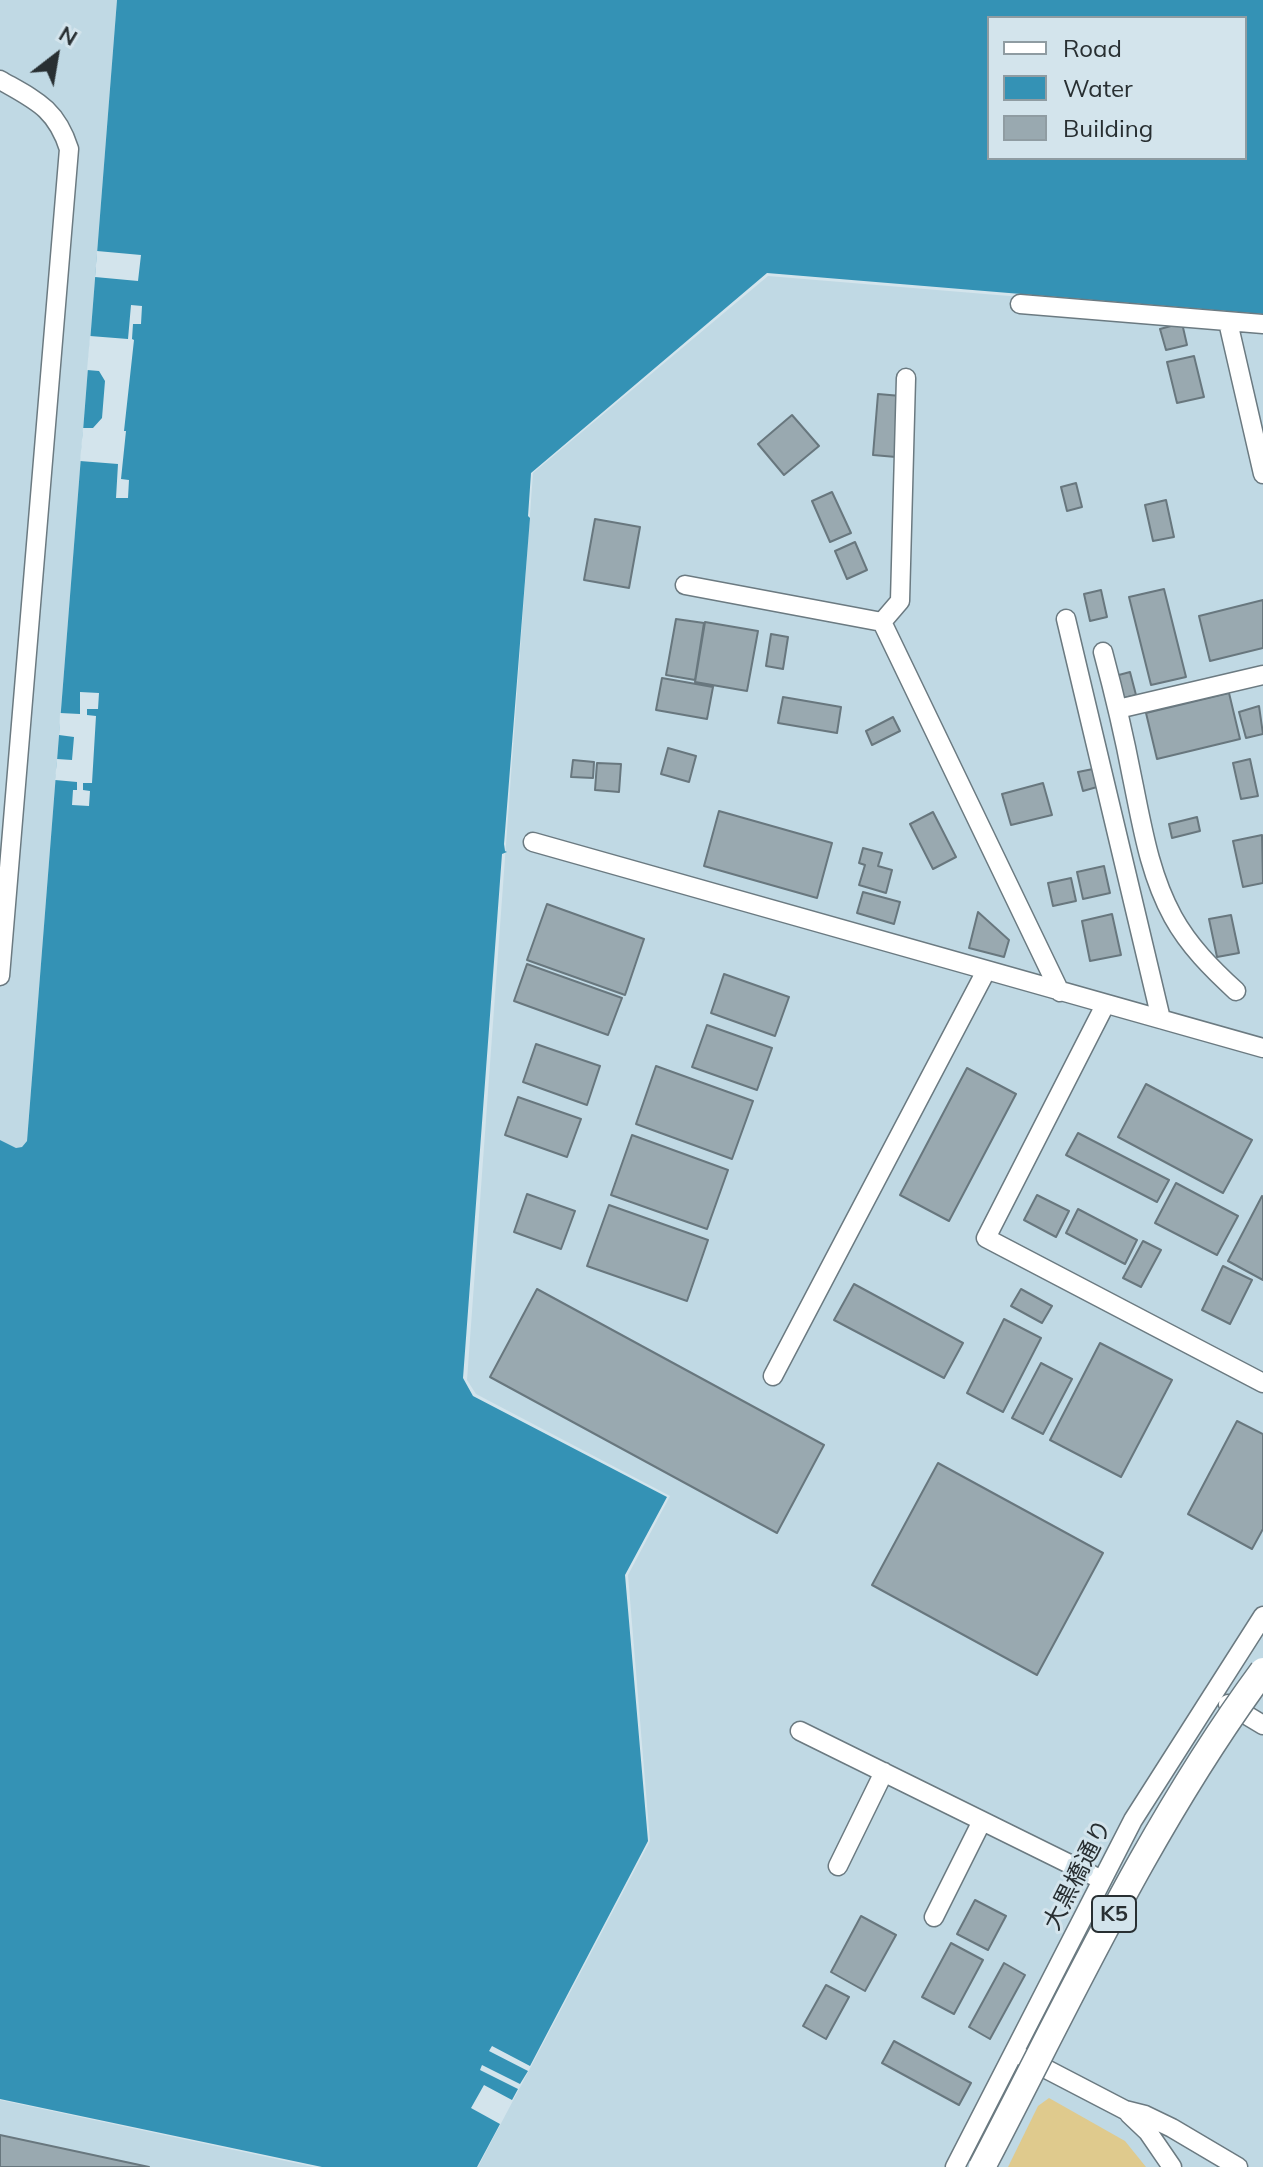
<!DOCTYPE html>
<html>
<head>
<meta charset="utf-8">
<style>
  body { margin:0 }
  #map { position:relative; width:1263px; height:2167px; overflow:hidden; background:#d3e4ec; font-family:Mulish,sans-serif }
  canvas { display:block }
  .legend { position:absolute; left:987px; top:16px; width:260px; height:144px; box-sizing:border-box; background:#d3e4ec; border:2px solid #8f9ca2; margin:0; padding:10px 14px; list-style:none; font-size:24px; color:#282f32 }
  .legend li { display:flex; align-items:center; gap:16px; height:40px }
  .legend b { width:40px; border:2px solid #8f9ca2 }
  .north { position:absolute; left:16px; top:16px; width:80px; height:80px; -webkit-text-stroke:6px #d3e4ec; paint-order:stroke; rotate:31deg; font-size:22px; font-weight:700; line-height:32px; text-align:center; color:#282f32 }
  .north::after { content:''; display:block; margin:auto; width:28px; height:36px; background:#282f32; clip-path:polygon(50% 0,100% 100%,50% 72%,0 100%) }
</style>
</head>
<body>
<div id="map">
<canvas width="1263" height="2167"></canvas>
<ul class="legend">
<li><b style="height:10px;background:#fff"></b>Road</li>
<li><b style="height:22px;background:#3492b5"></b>Water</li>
<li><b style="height:22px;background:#99a9b0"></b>Building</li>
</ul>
<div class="north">N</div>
</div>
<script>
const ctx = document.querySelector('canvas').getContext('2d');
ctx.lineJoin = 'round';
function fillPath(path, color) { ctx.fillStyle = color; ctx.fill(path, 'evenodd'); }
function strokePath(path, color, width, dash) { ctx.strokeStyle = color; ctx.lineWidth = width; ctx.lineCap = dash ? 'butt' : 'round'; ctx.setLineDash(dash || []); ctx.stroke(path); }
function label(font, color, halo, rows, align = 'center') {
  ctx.font = font + ' Mulish,"Noto Sans JP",sans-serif'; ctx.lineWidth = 6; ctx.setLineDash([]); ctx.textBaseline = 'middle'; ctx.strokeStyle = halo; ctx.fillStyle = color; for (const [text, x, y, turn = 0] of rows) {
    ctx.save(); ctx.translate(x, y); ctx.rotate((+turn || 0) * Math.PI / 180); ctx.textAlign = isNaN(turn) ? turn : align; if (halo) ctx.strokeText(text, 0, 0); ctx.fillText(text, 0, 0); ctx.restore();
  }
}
fillPath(new Path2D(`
  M0,0H117L27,1141L22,1147L16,1148L0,1140Z
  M768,276L1263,317V2167H478L650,1841L628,1575L670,1496L476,1394L467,1380L533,473Z
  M0,2100L314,2167H0Z`), '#c0d9e4');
fillPath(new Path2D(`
  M1049,2098L1125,2141L1146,2167H1008L1038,2106Z`), '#dfca8d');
fillPath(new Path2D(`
  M117,0H1263V314L767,273L531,473L528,516L530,518L504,844L505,851L507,852L502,854L463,1378L473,1396L667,1497L625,1575L648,1841L530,2066L492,2046L489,2051L528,2071L520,2084L482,2065L480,2070L518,2089L512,2100L484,2085L471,2108L500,2124L477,2167H322L0,2099V1140L16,1148L22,1147L27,1141ZM989,18H1245V158H989Z`), '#3492b5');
fillPath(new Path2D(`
  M97,251L141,255L138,281L95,277Z
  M131,305L142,306L141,324H133L132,339L134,340L124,431H126L121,479L129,480L128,498H116L118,464L80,461L83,428H93L102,418L105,381L99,371L87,370L90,336L128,339Z
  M80,692L99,693L98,709H87V715L96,716L92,783H83V790L90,791L89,806L72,805L73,790H77V782L55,780L57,759L72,760L74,737L59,735L60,713L80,714Z`), '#d3e4ec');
const building = new Path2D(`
  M1182,323L1187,345L1166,350L1160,329Z
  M1194,356L1204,397L1177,403L1167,362Z
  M878,394L901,396L896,457L873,455Z
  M792,415L819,446L784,475L758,444Z
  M1076,483L1082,507L1067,511L1061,487Z
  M832,492L851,533L830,542L812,501Z
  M1166,500L1174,537L1153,541L1145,505Z
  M595,519L640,527L629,588L584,580Z
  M855,542L867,570L847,579L835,551Z
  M1164,589L1186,677L1151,685L1129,597Z
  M1101,590L1107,617L1090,621L1084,594Z
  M1263,600V648L1210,661L1199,616Z
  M676,619L704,623L695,680L666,675Z
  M705,622L758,631L747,691L695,682Z
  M771,634L788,637L783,669L766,666Z
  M1130,672L1136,695L1120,699L1115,676Z
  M662,678L713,687L707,719L656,710Z
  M1229,693L1240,739L1157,759L1146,713Z
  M783,697L841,707L837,733L778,723Z
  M1259,706L1263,734L1246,738L1239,712Z
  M893,717L900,731L872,745L866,731Z
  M668,748L696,756L689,782L661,774Z
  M1250,759L1258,796L1241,799L1233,763Z
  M573,760L594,762L593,778L571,777Z
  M597,763L621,764L619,792L595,790Z
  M1093,769L1097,787L1083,791L1078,772Z
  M1043,783L1052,815L1011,825L1002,794Z
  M719,811L832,843L817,898L704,866Z
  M933,812L956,857L933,869L910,824Z
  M1197,817L1200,831L1172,838L1169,824Z
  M1262,835L1263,883L1243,887L1233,841Z
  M863,848L882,853L878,866L892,870L886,893L859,885L865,865L859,863Z
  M1104,866L1110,893L1083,899L1077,872Z
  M1071,878L1076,901L1053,906L1048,883Z
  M863,892L900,902L894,924L857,913Z
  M547,904L644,939L625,995L527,960Z
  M978,912L1009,940L1004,957L969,948Z
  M1112,914L1121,955L1090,961L1082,921Z
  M1231,915L1239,953L1217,957L1209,919Z
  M527,964L622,998L608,1035L514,1001Z
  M724,974L789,997L775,1036L711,1013Z
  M707,1025L772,1048L757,1090L692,1067Z
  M536,1044L600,1066L587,1105L523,1082Z
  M656,1066L753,1101L732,1159L636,1124Z
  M967,1068L1016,1094L949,1221L900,1195Z
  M1146,1084L1252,1140L1223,1193L1118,1137Z
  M518,1097L581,1119L567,1157L505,1135Z
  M1078,1133L1169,1180L1157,1202L1066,1155Z
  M632,1135L728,1170L707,1229L611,1195Z
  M1176,1183L1238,1216L1217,1255L1155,1223Z
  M527,1194L575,1211L561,1249L514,1232Z
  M1037,1195L1069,1211L1056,1237L1024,1220Z
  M1262,1196L1263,1197V1280L1228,1261Z
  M609,1205L708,1240L687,1301L587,1266Z
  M1078,1209L1137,1240L1125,1264L1066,1233Z
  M1143,1241L1161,1250L1141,1287L1123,1278Z
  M1223,1266L1252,1280L1230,1324L1202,1310Z
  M854,1284L963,1343L944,1378L834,1320Z
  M537,1289L824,1445L777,1533L490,1377Z
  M1021,1289L1052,1306L1042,1323L1011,1306Z
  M1004,1319L1041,1338L1003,1412L967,1393Z
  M1100,1343L1172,1380L1121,1477L1050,1440Z
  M1041,1363L1072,1379L1043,1434L1012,1418Z
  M1237,1421L1263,1434V1529L1252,1549L1188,1514Z
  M938,1463L1103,1553L1037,1675L872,1585Z
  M975,1900L1006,1916L988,1950L957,1934Z
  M861,1916L896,1935L865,1991L831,1972Z
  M951,1943L983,1960L954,2014L922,1997Z
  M1004,1963L1025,1975L990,2039L969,2027Z
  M826,1985L849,1997L826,2039L803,2026Z
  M894,2041L971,2083L959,2105L882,2063Z
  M0,2135L149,2167H0Z`);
fillPath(building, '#99a9b0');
strokePath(building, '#68777e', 2);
const minor = new Path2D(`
  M0,80C35,100 56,108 69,149L0,976
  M1020,304L1263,324
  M1228,322L1263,474
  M906,378L900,601L882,622L1060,992
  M685,585L882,622
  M1066,619L1161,1019
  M1103,652C1114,693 1124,735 1132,777C1142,825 1149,873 1173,917C1189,946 1212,969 1236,991
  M1118,709L1263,675
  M533,842L1263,1048
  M1105,1005L986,1238L1263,1383
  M773,1376L986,971
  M1228,1704L1263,1725
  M800,1731L1102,1880
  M838,1866L884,1772
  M934,1917L982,1821
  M1025,2058L1125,2110L1145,2115L1172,2128L1238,2167
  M1129,2114L1148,2132L1172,2167
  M955,2167L1133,1820L1263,1616`);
strokePath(minor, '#6b7a81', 21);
strokePath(minor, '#fff', 18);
const highwayBridge = new Path2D(`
  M982,2167C1070,1999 1150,1824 1263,1671`);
strokePath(highwayBridge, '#6b7a81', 29, []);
strokePath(highwayBridge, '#fff', 26);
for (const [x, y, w] of [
  [1114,1914,44]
]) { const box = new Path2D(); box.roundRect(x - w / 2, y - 18, w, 36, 6); ctx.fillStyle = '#d3e4ec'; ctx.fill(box); strokePath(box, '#282f32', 2); }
label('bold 22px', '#282f32', null, [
  ["K5",1114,1914]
]);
label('24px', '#282f32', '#d3e4ec', [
  ["大黒橋通り",1078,1875,-63]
]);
</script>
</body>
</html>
